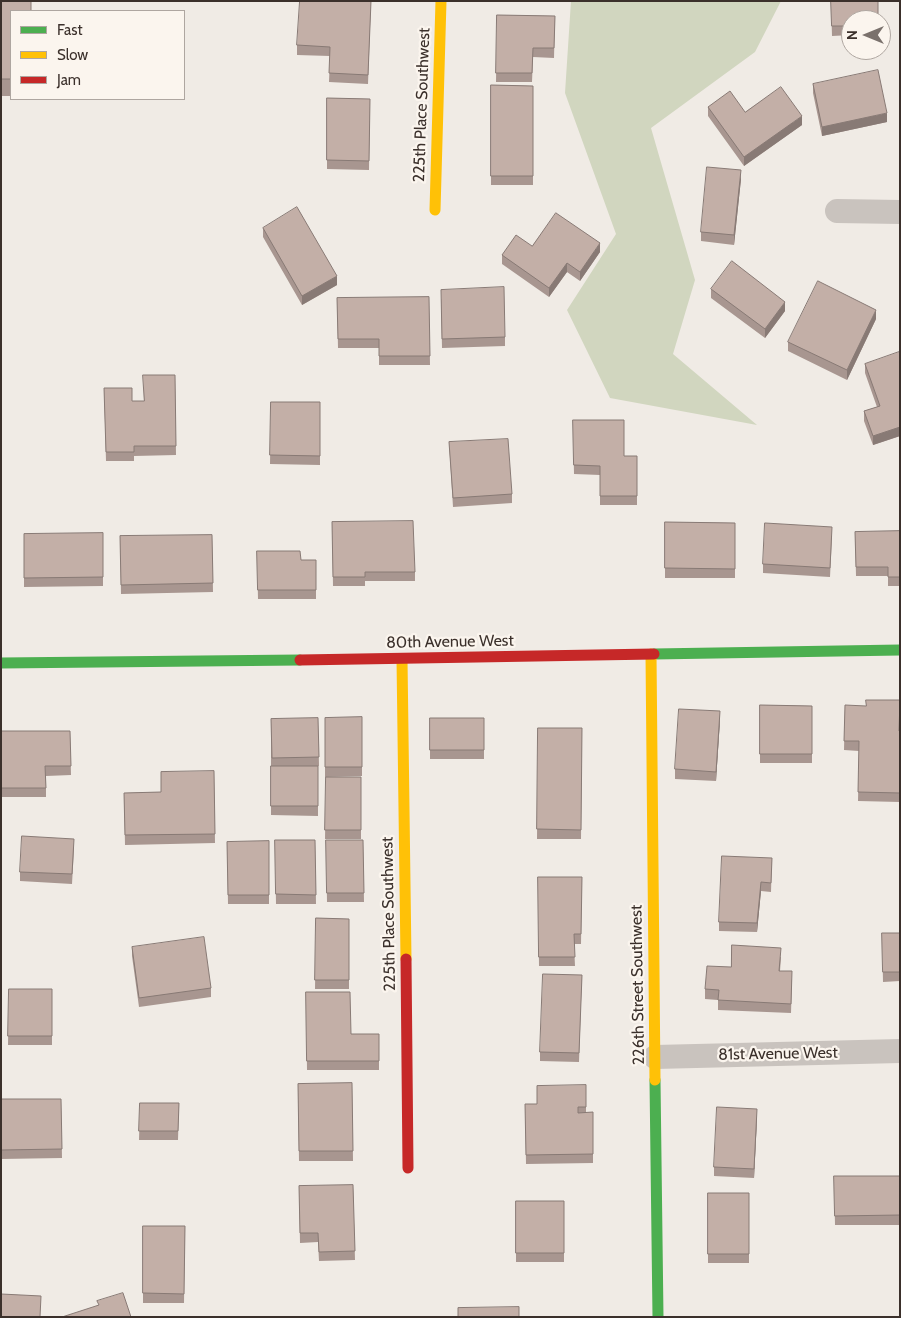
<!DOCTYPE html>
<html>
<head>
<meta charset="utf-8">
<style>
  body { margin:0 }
  #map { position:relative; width:901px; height:1318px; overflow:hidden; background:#f0ebe5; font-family:Cabin,sans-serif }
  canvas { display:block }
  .frame { position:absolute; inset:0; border:2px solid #3b302b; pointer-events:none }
  .legend { position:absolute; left:10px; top:10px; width:175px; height:90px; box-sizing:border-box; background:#fbf5ee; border:1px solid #aea6a0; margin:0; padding:6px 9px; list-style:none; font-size:15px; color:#3b302b }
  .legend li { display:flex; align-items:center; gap:10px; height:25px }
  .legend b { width:25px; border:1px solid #aea6a0 }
  .north { position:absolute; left:841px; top:10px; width:50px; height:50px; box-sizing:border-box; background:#fbf5ee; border:1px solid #aea6a0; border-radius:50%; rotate:270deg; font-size:14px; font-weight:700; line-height:20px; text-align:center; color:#3b302b }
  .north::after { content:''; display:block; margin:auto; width:18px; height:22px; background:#7a716c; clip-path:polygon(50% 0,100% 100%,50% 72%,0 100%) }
</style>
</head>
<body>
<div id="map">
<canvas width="901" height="1318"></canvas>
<div class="frame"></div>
<ul class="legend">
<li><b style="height:6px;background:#4caf50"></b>Fast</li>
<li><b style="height:6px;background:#ffc107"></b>Slow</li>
<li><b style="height:6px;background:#c62828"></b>Jam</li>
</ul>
<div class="north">N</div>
</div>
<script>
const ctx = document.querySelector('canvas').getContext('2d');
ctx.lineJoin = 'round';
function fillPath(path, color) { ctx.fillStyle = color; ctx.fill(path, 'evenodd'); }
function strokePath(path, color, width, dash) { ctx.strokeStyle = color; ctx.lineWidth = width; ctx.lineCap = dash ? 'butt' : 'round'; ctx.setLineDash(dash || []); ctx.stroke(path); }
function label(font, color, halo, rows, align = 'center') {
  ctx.font = font + ' Cabin,sans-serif'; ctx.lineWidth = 4.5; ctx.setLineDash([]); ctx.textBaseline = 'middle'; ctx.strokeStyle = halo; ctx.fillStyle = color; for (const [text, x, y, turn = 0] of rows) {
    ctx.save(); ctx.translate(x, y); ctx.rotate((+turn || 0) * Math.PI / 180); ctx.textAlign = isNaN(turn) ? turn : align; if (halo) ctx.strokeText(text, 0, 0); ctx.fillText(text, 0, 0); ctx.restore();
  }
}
fillPath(new Path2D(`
  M571,1H781L755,52L651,128L695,280L673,354L757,425L610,398L567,310L616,234L565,93Z`), '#d1d6bf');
strokePath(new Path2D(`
  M837,211L900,212
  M655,1057L900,1051`), '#c9c3be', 24);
strokePath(new Path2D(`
  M654,654L900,650
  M1,663L300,660
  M655,1080L658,1317`), '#4caf50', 11);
strokePath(new Path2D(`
  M435,210L441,1
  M651,654L655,1080
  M402,659L406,959`), '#ffc107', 11);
strokePath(new Path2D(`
  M300,660L654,654
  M406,959L408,1168`), '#c62828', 11);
fillPath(new Path2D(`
  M1,1L11,11V96H1Z
  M371,1L368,84L329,82L330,56L297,55V45Z
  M831,1H878L851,20V35L832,36Z
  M497,15L555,16L554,58L533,57L532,82H496Z
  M813,84L887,122L822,136L813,93Z
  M491,85L533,86V185H491Z
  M327,98L370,99L369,170L327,169Z
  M708,107L745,112L802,125L744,166L708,116Z
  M741,179L734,245L701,241V232Z
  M263,228L337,285L302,305L263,237Z
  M532,246L600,252L580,281L567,272L549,297L502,264V255Z
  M711,289L785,311L765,338L711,298Z
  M429,297L430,365H379V348H338L337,298Z
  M441,299L505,337V346L442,348Z
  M876,319L847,380L788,351V342Z
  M900,354V436L873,445L864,421V411L877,407L865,373V364Z
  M175,375L176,455L134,456V461H106L104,388L132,401H144Z
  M271,402H320V465L270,464Z
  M573,420L624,456H637V505H600V475L574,474Z
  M449,442L512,494V503L453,507Z
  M332,522L415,572V581H365V586H333Z
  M665,522L735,523V578H665Z
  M900,531V586H888V576H856L855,532Z
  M103,533V586L24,587V534Z
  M212,535L213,592L121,594L120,536Z
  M832,536L830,577L763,573V564Z
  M257,551L301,560H316V599H258Z
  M760,705L812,706V763H760Z
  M845,705L900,731V802L858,801L859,751L844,750Z
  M362,717V776L325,777V718Z
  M318,718L319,766H303H318V816L271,815V719Z
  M430,718H484V759H430Z
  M720,720L716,781L675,779V769Z
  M538,728H582L581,839H537Z
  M1,731H70L71,775L46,776V797H1Z
  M214,771L215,843L125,845L124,793L161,792Z
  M326,777H361V839H325Z
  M275,840H315L316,904H276Z
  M326,840H363L364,902H327Z
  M269,841V904H228L227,842Z
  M74,848L72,884L20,881V872Z
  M772,858L771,892L761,891L757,932L719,931V922Z
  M538,877H582L581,944H574L575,966H539Z
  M316,918L349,919V989H315Z
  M882,933H900V981L883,982Z
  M132,947L211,988V997L139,1007L132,956Z
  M781,957L780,971L792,980L791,1013L718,1010V1000L705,999V989L731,967Z
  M582,975L579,1062L540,1061V1052Z
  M9,989H52V1045H8Z
  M306,992L351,1034H379V1070H307Z
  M352,1083L353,1161H299L298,1084Z
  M586,1085V1113L593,1112V1163L526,1164L525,1104H537Z
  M1,1099H61L62,1158L1,1159Z
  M140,1103H179L178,1140H139Z
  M757,1118L754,1178L714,1176V1167Z
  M834,1176H900V1225H835Z
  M353,1185L355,1260L319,1261L318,1242L300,1243L299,1186Z
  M708,1193H749V1263H708Z
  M516,1201H564V1262H516Z
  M143,1226H185L184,1303H143Z`), '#a89690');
fillPath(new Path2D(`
  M887,113V122L822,136V127Z
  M802,116V125L744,166V157Z
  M741,170V179L734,245V235Z
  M600,243V252L580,281V272Z
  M567,263V272L549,297V288Z
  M337,276V285L302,305V296Z
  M785,302V311L765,338V329Z
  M876,310V319L847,380V370Z
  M900,427V436L873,445V436Z
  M720,711V720L716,781V772Z
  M761,882V891L757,932V923Z
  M757,1109V1118L754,1178V1169Z`), '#887a75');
const building = new Path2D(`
  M1,1H31V11H11V79H1Z
  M300,1H371L368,75L329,73L330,47L297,45Z
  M831,1H878V20H851V26H832Z
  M497,15L555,16L554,48H533L532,73H496Z
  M878,70L887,113L822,127L813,84Z
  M491,85L533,86V176H491Z
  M781,87L802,116L744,157L708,107L730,91L745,112Z
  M327,98L370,99L369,161L327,160Z
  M707,167L741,170L734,235L701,232Z
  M297,207L337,276L302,296L263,228Z
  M556,213L600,243L580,272L567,263L549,288L502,255L516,235L532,246Z
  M732,261L785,302L765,329L711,289Z
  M818,281L876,310L847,370L788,342Z
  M504,287L505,337L442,339L441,290Z
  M429,297L430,356H379V339H338L337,298Z
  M899,352L900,354V427L873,436L864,411L880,406L865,364Z
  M143,375H175L176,446H134V452H106L104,388H132V401H144Z
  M271,402H320V456L270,455Z
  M573,420H624V456H637V496H600V466L574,465Z
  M508,439L512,494L453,498L449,442Z
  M413,521L415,572H365V577H333L332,522Z
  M665,522L735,523V569L665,568Z
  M765,523L832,527L830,568L763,564Z
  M900,531V577H888V567H856L855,532Z
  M103,533V577L24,578V534Z
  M212,535L213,583L121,585L120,536Z
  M257,551H300L301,560H316V590H258Z
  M866,700H900L899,731H900V793L858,792L859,741H844L845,705L866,706Z
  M760,705L812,706V754H760Z
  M679,709L720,711L716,772L675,769Z
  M362,717V767H325V718Z
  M318,718L319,757L272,758L271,719Z
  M430,718H484V750H430Z
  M538,728H582L581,830L537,829Z
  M1,731H70L71,766H45L46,788H1Z
  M271,766H318V806H271Z
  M214,771L215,834L125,835L124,793L161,792V772Z
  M326,777H361V830H325Z
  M22,836L74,839L72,874L20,872Z
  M275,840H315L316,895L276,894Z
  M326,840H363L364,893H327Z
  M269,841V895H228L227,842Z
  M722,856L772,858L771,883L761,882L757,923L719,922Z
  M538,877H582L581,934H574L575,957H539Z
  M316,918L349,919V980H315Z
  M882,933H900V972H883Z
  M204,937L211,988L139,998L132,947Z
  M732,945L781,948L779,971H792L791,1004L718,1000L719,990L705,989L707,966L731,967Z
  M543,974L582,975L579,1053L540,1052Z
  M9,989H52V1036H8Z
  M306,992H350L351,1034H379V1061H307Z
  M352,1083L353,1151H299L298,1084Z
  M586,1085V1107H578V1113L593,1112V1154L526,1155L525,1104H537V1086Z
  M1,1099H61L62,1149L1,1150Z
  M140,1103H179L178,1131H139Z
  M717,1107L757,1109L754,1169L714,1167Z
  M834,1176H900V1215L835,1216Z
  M353,1185L355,1251L319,1252L318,1233H300L299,1186Z
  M708,1193H749V1254H708Z
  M516,1201H564V1253H516Z
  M143,1226H185L184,1294L143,1293Z
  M123,1293L131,1317H62L99,1305L97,1301Z
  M1,1294L41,1296L40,1317H1Z
  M519,1307V1317H458V1308Z`);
fillPath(building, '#c3afa7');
strokePath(building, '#887a75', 1);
label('16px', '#3b302b', '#fbf5ee', [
  ["225th Place Southwest",422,105,-88],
  ["80th Avenue West",450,642,-1],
  ["225th Place Southwest",389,914,-91],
  ["226th Street Southwest",638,985,-91],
  ["81st Avenue West",778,1054,-1]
]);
</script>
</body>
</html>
